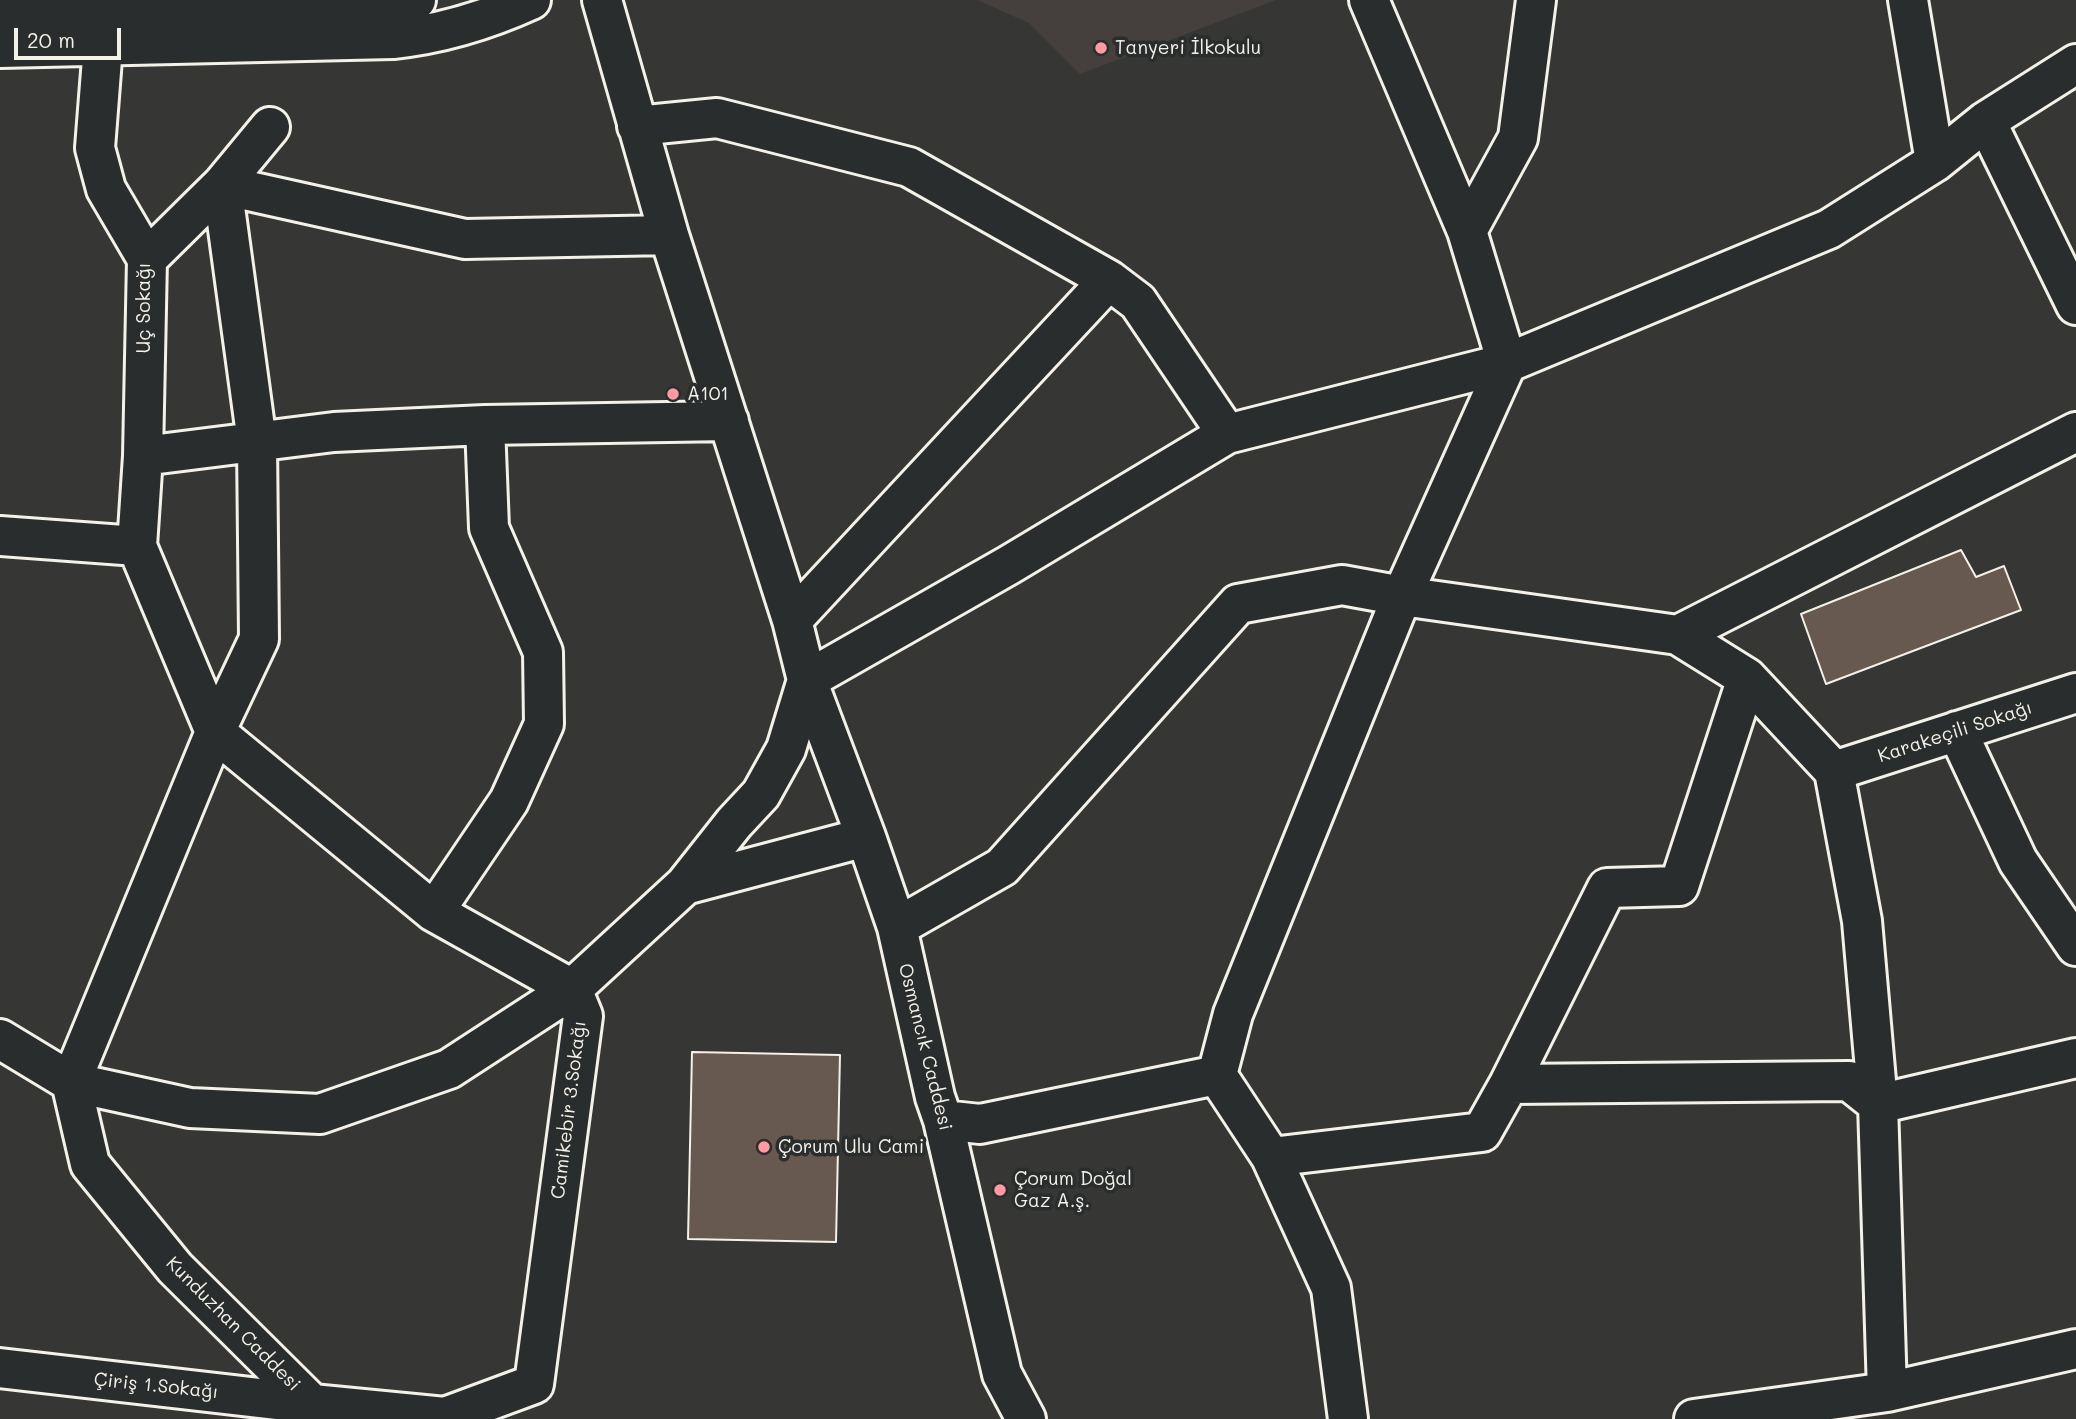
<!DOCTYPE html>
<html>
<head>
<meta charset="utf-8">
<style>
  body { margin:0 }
  #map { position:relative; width:2076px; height:1419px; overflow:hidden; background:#363635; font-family:Mali,sans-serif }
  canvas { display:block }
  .scale { position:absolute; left:14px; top:28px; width:107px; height:32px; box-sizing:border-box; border:4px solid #f4f1e8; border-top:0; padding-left:9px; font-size:21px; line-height:24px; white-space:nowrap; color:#f4f1e8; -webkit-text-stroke:5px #2a2d2e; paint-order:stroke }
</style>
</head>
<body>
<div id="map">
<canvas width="2076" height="1419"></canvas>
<div class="scale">20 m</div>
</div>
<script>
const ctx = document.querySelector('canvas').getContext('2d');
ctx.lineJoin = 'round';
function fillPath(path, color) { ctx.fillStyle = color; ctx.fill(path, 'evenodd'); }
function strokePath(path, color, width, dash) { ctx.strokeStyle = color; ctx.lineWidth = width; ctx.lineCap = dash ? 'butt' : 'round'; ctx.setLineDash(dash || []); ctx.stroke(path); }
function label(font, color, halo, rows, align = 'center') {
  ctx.font = font + ' Mali,sans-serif'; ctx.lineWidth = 7; ctx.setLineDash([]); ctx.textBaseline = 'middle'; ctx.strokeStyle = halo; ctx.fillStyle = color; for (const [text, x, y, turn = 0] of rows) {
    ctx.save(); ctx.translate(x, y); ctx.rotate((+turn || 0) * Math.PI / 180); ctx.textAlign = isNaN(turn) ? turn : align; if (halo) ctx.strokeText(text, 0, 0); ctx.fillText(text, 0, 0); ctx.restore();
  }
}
fillPath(new Path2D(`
  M977,0H1276L1080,74L1029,23Z`), '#45403d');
const building = new Path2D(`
  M1961,550L1976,577L2004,566L2021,610L1826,684L1801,614Z
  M692,1052L840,1055L836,1242L688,1239Z`);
fillPath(building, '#67594f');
strokePath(building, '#f4f1e8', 2);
const minor = new Path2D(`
  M602,0L669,235L792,620L807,680L866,837L897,927L935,1097L943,1120L1002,1374L1026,1419
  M1908,0L1935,162
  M0,18L361,5L416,0
  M0,48L393,39C441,34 487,20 531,0
  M1986,121L2076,305
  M637,126L717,118L909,167L1109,280L1138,302L1227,434
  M1467,231L1518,138L1536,0
  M147,259L222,185L270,127
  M143,456L334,432L485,425L729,421
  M0,536L137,546
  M792,620L1109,280
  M1678,635L2076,432
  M807,680L1009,565L1227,434L1507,363L1829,229L1935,162L1986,121L2076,64
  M1957,731L2018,861L2076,946
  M1834,771L2076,693
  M685,885L866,837
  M434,912L509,801L544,724L543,652L489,528L485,425
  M897,927L1002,867L1238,604L1342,585L1402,596L1678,635L1747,678L1834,771L1862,921L1878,1104L1887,1392
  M572,989L434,912L215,732L259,639L257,442L222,185L465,239L669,235
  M0,1039L71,1082L190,1108L320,1114L449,1069L572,989L685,885L734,823L761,794L786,749L807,680
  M71,1082L215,732L137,546L143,456L147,259L106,189L95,148L103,46
  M71,1082L90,1164L175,1268L312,1404L445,1417L534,1384L583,1016L572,989
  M1509,1084L1849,1081L1878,1104L2076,1058
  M943,1120L980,1124L1217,1075
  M1271,1157L1482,1132L1509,1084L1607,888L1679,886L1747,678
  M0,1368L312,1404
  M1348,1419L1331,1288L1271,1157L1217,1075L1233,1014L1402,596L1507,363L1467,231L1369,0
  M1694,1419L1887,1392L2076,1349`);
strokePath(minor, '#f4f1e8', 44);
strokePath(minor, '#2a2d2e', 38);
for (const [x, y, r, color] of [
  [1101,48,7,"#ff9aa2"],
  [673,394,7,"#ff9aa2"],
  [764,1147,7,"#ff9aa2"],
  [1000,1190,7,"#ff9aa2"]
]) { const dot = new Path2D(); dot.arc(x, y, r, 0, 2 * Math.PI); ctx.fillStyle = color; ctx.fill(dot); strokePath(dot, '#2a2d2e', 2.5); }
label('19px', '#f4f1e8', '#2a2d2e', [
  ["Tanyeri İlkokulu",1115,48],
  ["A101",687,394],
  ["Çorum Ulu Cami",778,1147],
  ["Çorum Doğal",1014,1179],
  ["Gaz A.ş.",1014,1201]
], 'left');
label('19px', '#f4f1e8', '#2a2d2e', [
  ["Uç Sokağı",144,308,-90],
  ["Karakeçili Sokağı",1955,732,-18],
  ["Osmancık Caddesi",925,1047,76],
  ["Camikebir 3.Sokağı",569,1110,-83],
  ["Kunduzhan Caddesi",233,1324,45],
  ["Çiriş 1.Sokağı",156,1386,6]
]);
</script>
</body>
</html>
